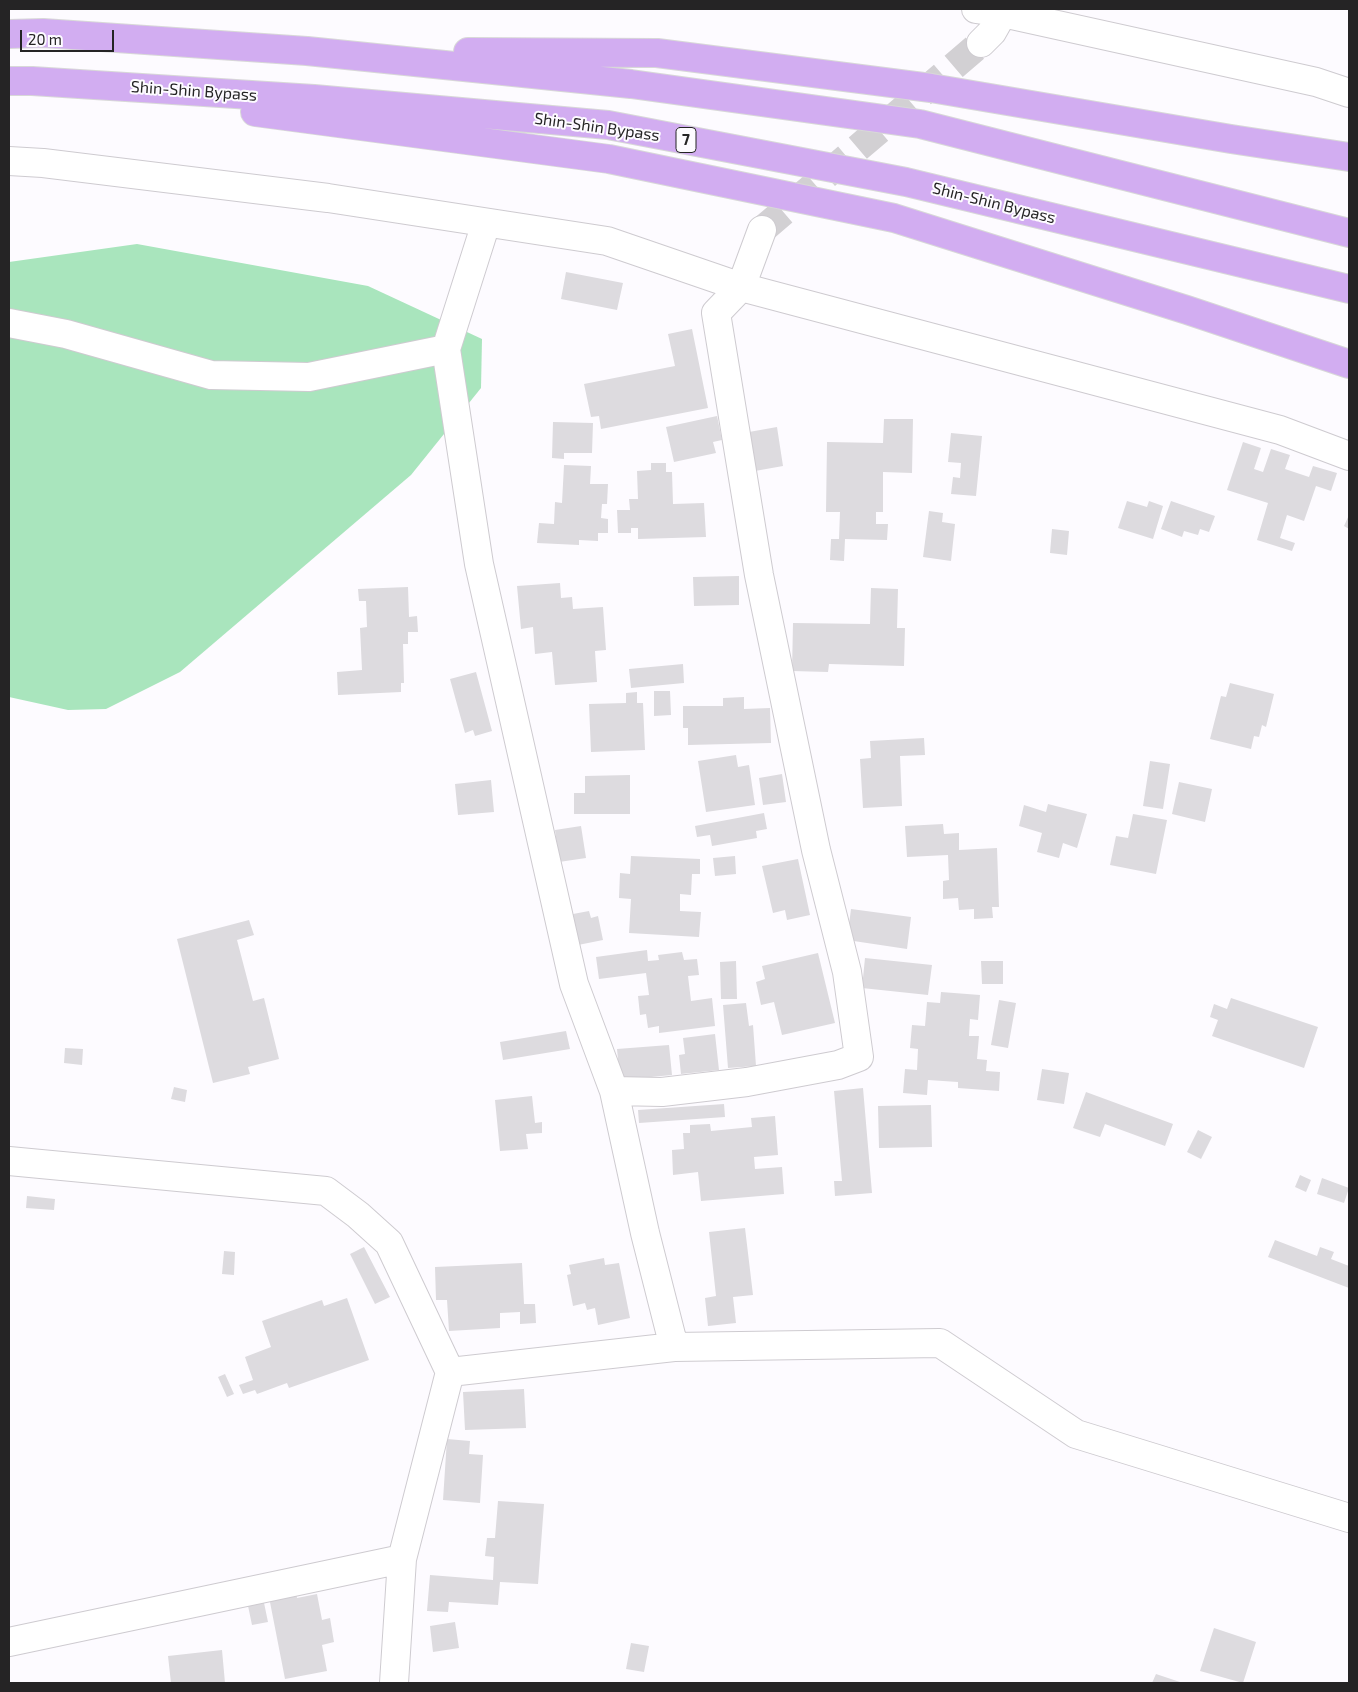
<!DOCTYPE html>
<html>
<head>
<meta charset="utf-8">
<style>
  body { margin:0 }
  #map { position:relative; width:1358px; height:1692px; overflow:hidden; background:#fdfbff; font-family:"Exo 2",sans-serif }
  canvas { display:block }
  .frame { position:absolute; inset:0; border:10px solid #252425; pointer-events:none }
  .scale { position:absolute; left:20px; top:30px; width:94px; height:22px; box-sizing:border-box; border:2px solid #252425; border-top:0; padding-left:6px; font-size:15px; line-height:18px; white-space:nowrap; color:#252425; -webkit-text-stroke:4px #fdfbff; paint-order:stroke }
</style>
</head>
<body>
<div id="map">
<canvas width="1358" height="1692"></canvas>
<div class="frame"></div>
<div class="scale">20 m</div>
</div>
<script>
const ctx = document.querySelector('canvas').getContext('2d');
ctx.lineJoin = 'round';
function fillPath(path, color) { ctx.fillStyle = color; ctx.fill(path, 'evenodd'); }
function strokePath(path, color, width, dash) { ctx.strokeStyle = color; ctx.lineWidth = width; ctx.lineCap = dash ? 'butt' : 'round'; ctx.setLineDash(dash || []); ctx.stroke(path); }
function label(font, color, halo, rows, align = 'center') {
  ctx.font = font + ' "Exo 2",sans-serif'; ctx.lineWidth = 4; ctx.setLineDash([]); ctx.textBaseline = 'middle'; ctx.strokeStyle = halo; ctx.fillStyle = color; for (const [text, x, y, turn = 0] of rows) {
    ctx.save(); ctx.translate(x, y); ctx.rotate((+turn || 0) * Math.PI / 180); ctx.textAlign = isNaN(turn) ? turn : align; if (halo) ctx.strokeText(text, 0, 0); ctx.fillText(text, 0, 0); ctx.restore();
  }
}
fillPath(new Path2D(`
  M137,244L368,286L482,339L481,388L411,475L180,672L106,709L68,710L9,697V262Z`), '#a9e5bd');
fillPath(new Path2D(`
  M566,272L623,283L617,310L561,299Z
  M692,329L708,408L601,429L599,416L591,417L584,384L675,366L668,334Z
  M717,416L722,440L713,442L716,453L674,462L666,427Z
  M884,419H913L912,473L883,472V512H876V524H888L887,540L845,539L844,561L830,560L831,539H839L840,512H826L827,442L883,443Z
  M553,422L593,423L592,453H564V459L552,458Z
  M777,427L783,466L755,471L749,432Z
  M951,433L982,436L976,496L951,494L953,477L960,478L961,463L948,462Z
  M1243,442L1261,448L1254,469L1263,472L1271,449L1290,455L1285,469L1309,477L1313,466L1337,473L1331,491L1316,486L1304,521L1287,515L1280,538L1295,543L1292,551L1257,540L1268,503L1227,490Z
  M651,463H666V472H672L673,504L704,503L706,537L638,539V528H631V533H618L617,510H630L629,499H638L637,471L651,470Z
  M564,465L591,466L590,484H608L607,504H602L601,518L608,519V533H598V541L579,540V545L537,543L539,523L554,524L555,502L562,503Z
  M1127,501L1147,507L1149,501L1163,506L1153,539L1118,528Z
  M1171,501L1215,516L1209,532L1200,529L1198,535L1184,531L1182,537L1161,529Z
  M929,511L943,513L942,522L955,524L951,561L923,557Z
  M1349,515V529L1344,526Z
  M1052,529L1069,531L1067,555L1050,553Z
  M739,576V605L694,606L693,577Z
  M560,583L561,598L572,597L573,609L603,607L606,650L595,651L597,682L555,685L552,652L535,654L533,627L521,629L517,586Z
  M408,587L409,617L417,616L418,632H408V644H403L404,683H401V692L338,695L337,672L362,670L360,628L367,627L366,601H359L358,589Z
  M871,588L898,589L897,628H905L904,666L829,664L828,672L792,671L793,623L870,624Z
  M683,664L684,683L631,688L629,669Z
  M476,672L492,731L475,736L473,730L465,733L450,679Z
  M1230,683L1274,694L1266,727L1262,725L1259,737L1254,736L1251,749L1210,739L1221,696L1226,697Z
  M654,691H670L671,715L654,716Z
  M637,692V703H643L645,750L591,752L589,704L626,703V693Z
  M744,697V709L770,708L771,743L688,745V728H683V706H723V698Z
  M924,738L925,755L900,756L902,806L863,808L860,759L871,758L870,741Z
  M736,755L738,767L749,765L755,805L706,812L698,761Z
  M1150,761L1170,764L1163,809L1143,806Z
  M782,774L786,802L763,805L759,778Z
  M630,775V814H574V793H585V776Z
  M491,780L494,812L458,815L455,784Z
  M1179,782L1212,789L1205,822L1172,814Z
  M1048,804L1087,814L1077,848L1063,843L1059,858L1037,852L1042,833L1019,826L1024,805L1046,812Z
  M764,813L767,829L756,831L757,838L712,846L710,835L697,837L695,826Z
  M1133,814L1167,820L1156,874L1110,865L1116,836L1128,838Z
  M943,824L944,834L959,833V850L997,848L999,907H992L993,918L974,919V909L959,910L958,898L943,899V881L949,880L948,855L907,857L905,826Z
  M581,826L586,858L559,862L555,830Z
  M631,856L700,859V874H692L691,895L680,894V911L701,912L699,937L629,933L631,899L619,898L620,873L630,874Z
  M735,856L736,874L715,876L713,858Z
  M798,859L810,915L787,920L785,910L773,913L762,866Z
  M851,909L911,917L907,949L847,940Z
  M589,911L591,918L598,916L603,940L573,946L568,920L574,919L573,914Z
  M249,920L254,935L237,940L253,1001L264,998L279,1059L248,1067L250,1074L213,1083L177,939Z
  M647,950L648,961L659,960L658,955L682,952L684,960L697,959L699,975L688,976L691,1001L712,998L715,1026L659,1033V1026L648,1028L646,1014L640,1015L638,996L649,995L646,973L599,979L596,957Z
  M818,953L835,1023L782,1035L774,1002L761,1005L756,982L765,979L762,966Z
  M865,958L932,965L928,995L862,988Z
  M736,961L737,999H721L720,962Z
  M981,961H1003V984H982Z
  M941,992L980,995L978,1020L970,1019L969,1036H979L977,1059L987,1060L986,1071L1000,1072L999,1091L958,1088V1082L928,1080L927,1095L903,1093L905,1069L917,1070L918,1049L910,1048L912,1025L925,1026L927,1002L940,1003Z
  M1231,998L1318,1027L1304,1068L1212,1036L1218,1020L1210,1017L1214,1004L1227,1009Z
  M999,1000L1016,1003L1008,1048L991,1045Z
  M746,1003L749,1026L753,1025L756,1066L728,1068L723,1005Z
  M566,1031L570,1049L503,1060L500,1042Z
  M715,1034L719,1070L681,1074L679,1055L685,1054L683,1038Z
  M669,1045L672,1075L620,1080L617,1049Z
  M65,1048L83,1049L82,1065L64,1063Z
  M1042,1069L1069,1073L1064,1104L1037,1100Z
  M174,1087L187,1090L185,1102L171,1099Z
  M863,1088L872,1193L835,1196L834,1181H842L834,1091Z
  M1086,1092L1173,1124L1165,1146L1105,1124L1100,1137L1073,1128Z
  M532,1096L535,1123L542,1122V1133L526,1134L528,1149L500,1151L495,1100Z
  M724,1104L725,1117L639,1123L638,1110Z
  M931,1105L932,1147L879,1148L878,1106Z
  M775,1116L778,1155L754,1157L755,1169L782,1167L784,1194L701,1201L698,1172L673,1175L672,1150L684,1149L683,1133H690V1125L710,1124L711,1131L752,1127L751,1118Z
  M1198,1130L1212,1137L1201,1159L1187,1152Z
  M1300,1175L1311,1180L1306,1192L1295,1187Z
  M1322,1178L1349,1188L1344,1203L1317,1194Z
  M27,1196L55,1199L54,1210L26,1208Z
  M745,1228L753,1295L733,1297L736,1323L708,1326L705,1298L716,1296L709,1232Z
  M1275,1240L1317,1256L1320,1247L1334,1252L1331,1259L1349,1266V1288L1268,1257Z
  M364,1247L390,1297L375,1304L350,1254Z
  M224,1251L235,1252L234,1275L222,1274Z
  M604,1258L605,1265L619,1263L630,1318L598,1325L595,1308L587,1310L585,1303L573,1306L567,1275L571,1274L569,1265Z
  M522,1263L524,1304H535L536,1323L520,1324V1312L500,1313V1328L449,1331L447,1300H436L435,1267Z
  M347,1298L369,1360L289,1388L287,1383L257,1394L255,1390L243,1394L239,1385L253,1380L245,1357L271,1347L262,1321L322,1300L324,1306Z
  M225,1374L234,1394L227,1397L218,1377Z
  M524,1389L526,1428L465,1430L463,1392Z
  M447,1439L470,1441L469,1454L483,1455L480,1503L443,1500Z
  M498,1501L544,1504L538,1584L500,1582L498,1605L449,1602L448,1612L427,1611L430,1575L493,1580L494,1557L485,1556L487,1538H495Z
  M296,1592L297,1598L317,1594L322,1620L330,1618L334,1642L322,1645L327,1671L285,1679L269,1597Z
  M263,1598L268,1622L252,1625L247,1601Z
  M455,1622L459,1648L433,1652L430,1626Z
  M1214,1628L1256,1642L1243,1683L1200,1671Z
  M631,1643L649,1646L644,1672L626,1669Z
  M222,1650L225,1683H171L168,1656Z
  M1156,1674L1183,1683H1152Z`), '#dddbdf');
strokePath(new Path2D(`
  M762,230L981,43`), '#d2d0d3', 28, [28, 14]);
const minor = new Path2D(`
  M976,9L1003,13L1316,82L1349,93
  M981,43L992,32L1005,9
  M9,161L43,163L328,198L607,241L741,287L1280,430L1349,456
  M486,223L446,349L479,564L574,984L614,1091L645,1233L674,1347
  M9,323L66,334L211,375L309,377L446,349
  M614,1091L662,1092L747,1082L838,1065L859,1057L847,972L816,850L759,575L716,313L741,287L762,230
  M9,1161L326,1191L358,1215L389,1243L450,1372L402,1559L394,1683
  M450,1372L674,1347L940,1343L1076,1434L1349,1518
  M9,1642L402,1559`);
const highway = new Path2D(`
  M9,34L43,33L307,51L631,84L920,124L1349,233
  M468,52L657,53L931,88L1231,139L1349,157
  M9,81H32L314,99L608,125L906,182L1349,289
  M255,112L609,159L894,218L1187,310L1349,364`);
strokePath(minor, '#cecbd0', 30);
strokePath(highway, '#d8d8d8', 30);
strokePath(minor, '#fff', 28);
strokePath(highway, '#d2adf1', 28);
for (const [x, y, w] of [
  [686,140,20]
]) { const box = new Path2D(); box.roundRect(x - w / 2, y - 12.5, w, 25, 4); ctx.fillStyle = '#fdfbff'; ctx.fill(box); strokePath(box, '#252425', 1); }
label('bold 15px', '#252425', null, [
  ["7",686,140]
]);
label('16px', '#252425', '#fdfbff', [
  ["Shin-Shin Bypass",194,91,4],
  ["Shin-Shin Bypass",597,127,8],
  ["Shin-Shin Bypass",994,203,14]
]);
</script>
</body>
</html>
